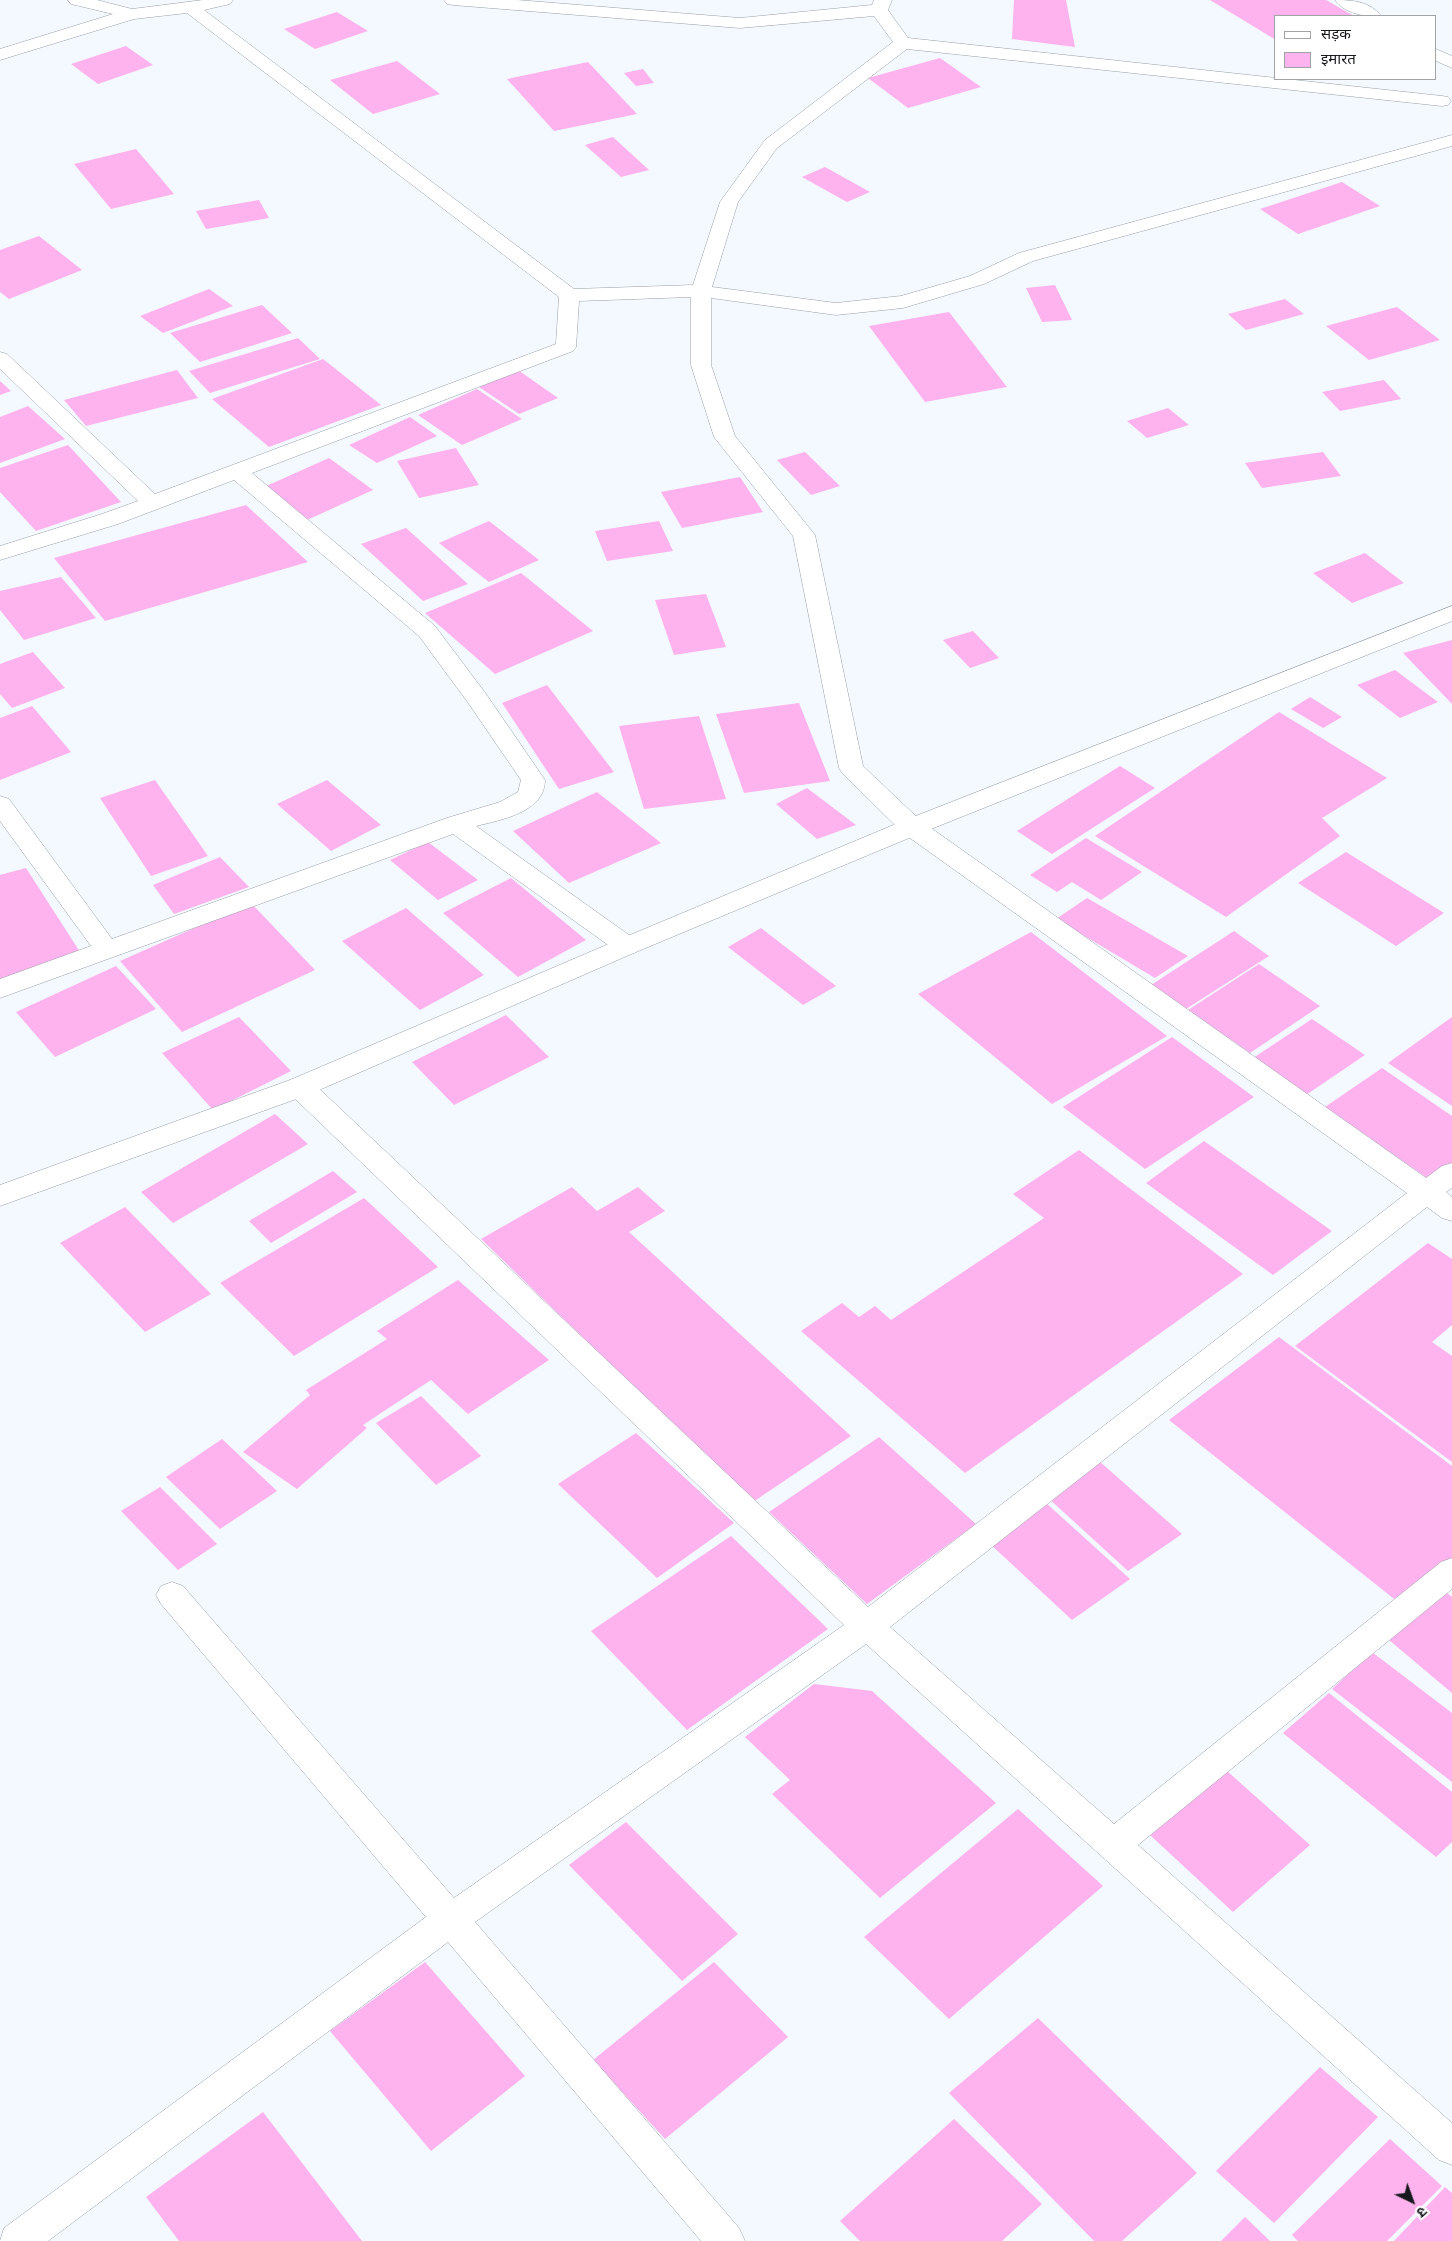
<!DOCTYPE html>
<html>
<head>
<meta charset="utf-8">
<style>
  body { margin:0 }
  #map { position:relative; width:1452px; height:2241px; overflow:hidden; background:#f3f9ff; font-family:Ubuntu,"Noto Sans Devanagari",sans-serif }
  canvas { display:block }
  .legend { position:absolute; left:1274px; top:15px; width:162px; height:65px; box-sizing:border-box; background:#fff; border:1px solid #a2a3a5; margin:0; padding:6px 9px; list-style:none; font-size:15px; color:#16191d }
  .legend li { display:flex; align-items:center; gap:10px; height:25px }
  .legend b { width:25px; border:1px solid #a2a3a5 }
  .north { position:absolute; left:1387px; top:2176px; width:50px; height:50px; -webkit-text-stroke:4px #fff; paint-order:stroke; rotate:138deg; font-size:14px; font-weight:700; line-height:20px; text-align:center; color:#16191d }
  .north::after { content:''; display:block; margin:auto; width:18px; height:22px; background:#16191d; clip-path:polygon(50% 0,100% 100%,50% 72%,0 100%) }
</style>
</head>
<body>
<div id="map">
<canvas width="1452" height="2241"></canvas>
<ul class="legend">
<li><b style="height:6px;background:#fff"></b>सड़क</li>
<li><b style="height:14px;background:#feb2ee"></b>इमारत</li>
</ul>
<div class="north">उ</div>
</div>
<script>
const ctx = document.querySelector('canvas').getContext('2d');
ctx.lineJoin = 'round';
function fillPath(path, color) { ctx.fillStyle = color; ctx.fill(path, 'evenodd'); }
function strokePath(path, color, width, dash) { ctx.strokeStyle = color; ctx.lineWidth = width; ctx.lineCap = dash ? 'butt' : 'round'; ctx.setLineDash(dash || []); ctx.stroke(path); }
fillPath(new Path2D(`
  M1014,0H1066L1075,47L1012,39Z
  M1210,0H1326L1354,16H1276V40Z
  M337,12L368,31L315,49L284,29Z
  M126,46L153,65L98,84L71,64Z
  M940,58L981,87L908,108L868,78Z
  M397,61L440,94L373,114L330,80Z
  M588,62L637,114L554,131L507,79Z
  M643,69L654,83L636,86L624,73Z
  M613,137L649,170L621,177L585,145Z
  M136,149L174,194L111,209L74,164Z
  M825,167L870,192L847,202L802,177Z
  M1342,182L1380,206L1298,234L1260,209Z
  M259,200L269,218L206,229L196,211Z
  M39,236L82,270L9,299L0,292V250Z
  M1055,285L1072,320L1042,322L1026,288Z
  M209,289L233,306L163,333L140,316Z
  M1285,299L1304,314L1246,330L1228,314Z
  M262,305L292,333L200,362L170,333Z
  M1397,307L1440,340L1369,360L1326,326Z
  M949,312L1007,387L925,402L869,326Z
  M298,338L320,359L210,393L189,371Z
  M323,359L381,405L269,447L212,399Z
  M177,370L198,398L86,426L64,400Z
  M518,370L558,398L519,414L479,387Z
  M1384,380L1401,399L1340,411L1322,392Z
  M0,381L11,391L0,395Z
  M477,389L522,419L462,445L418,415Z
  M28,406L65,439L0,463V417Z
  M1168,408L1189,425L1147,438L1127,421Z
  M410,417L437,436L377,463L349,445Z
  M68,445L121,502L36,531L0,492V468Z
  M456,448L479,485L419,498L397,461Z
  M805,452L840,486L811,495L777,460Z
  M1323,452L1341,476L1262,488L1245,463Z
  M329,458L373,490L307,520L264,487Z
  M740,477L763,512L682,528L661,492Z
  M246,505L308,562L105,621L54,558Z
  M489,521L539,560L489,582L439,543Z
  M659,521L673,551L607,561L595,531Z
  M406,528L468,584L423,601L361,544Z
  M1365,553L1404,583L1352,603L1313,573Z
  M521,573L593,631L495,674L425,613Z
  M61,577L96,618L24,640L0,610V591Z
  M706,594L726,647L674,655L655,600Z
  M973,631L999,658L970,668L943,640Z
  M1452,640V704L1403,653Z
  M33,652L65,688L12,708L0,694V664Z
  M1395,670L1438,702L1400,718L1357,685Z
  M547,685L614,772L559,789L502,703Z
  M1310,697L1342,717L1323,728L1291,709Z
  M799,703L830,781L744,793L716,714Z
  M32,706L71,752L0,780V718Z
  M1279,712L1387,778L1322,818L1340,836L1226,917L1095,836Z
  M699,716L726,799L644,809L619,726Z
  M1120,766L1155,788L1052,854L1017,831Z
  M155,780L208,856L151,876L100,798Z
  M327,780L381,825L331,851L277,804Z
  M807,788L856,825L817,839L776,804Z
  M597,792L661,843L569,883L513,831Z
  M1086,838L1142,872L1101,900L1072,882L1057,892L1030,875Z
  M428,842L478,880L438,900L390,860Z
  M1346,852L1444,913L1396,946L1298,883Z
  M220,857L249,887L174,914L153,885Z
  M26,868L80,952L0,980V875Z
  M511,878L586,940L518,977L443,913Z
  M1087,898L1188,956L1155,978L1056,919Z
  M251,903L315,970L182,1032L120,961Z
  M406,908L484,975L420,1010L342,941Z
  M761,928L836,986L803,1005L728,947Z
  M1234,931L1269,956L1186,1009L1151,985Z
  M1031,932L1167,1036L1052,1104L918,994Z
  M1259,964L1320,1006L1250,1053L1188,1010Z
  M116,966L156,1009L55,1057L16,1012Z
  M506,1015L549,1057L454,1105L412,1062Z
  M239,1017L291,1071L213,1110L162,1053Z
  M1452,1017V1106L1388,1063Z
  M1312,1019L1365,1055L1303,1097L1250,1060Z
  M1172,1037L1254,1097L1145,1169L1063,1107Z
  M1382,1068L1452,1116V1164L1430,1180L1325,1107Z
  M275,1114L308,1144L173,1223L141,1192Z
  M1204,1141L1332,1231L1273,1275L1146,1183Z
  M1079,1150L1243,1274L965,1473L801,1331L842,1303L859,1317L875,1306L891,1320L1044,1218L1013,1194Z
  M333,1171L357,1192L271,1243L249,1221Z
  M572,1187L597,1211L638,1187L665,1211L629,1232L851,1436L753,1502L481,1239Z
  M364,1198L438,1267L294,1356L220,1283Z
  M125,1207L211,1294L145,1332L60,1243Z
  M1428,1243L1452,1259V1325L1432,1342L1452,1356V1462L1295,1346Z
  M458,1280L549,1360L468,1414L431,1380L363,1425L367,1428L297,1489L243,1452L310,1395L306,1390L387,1339L377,1331Z
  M1279,1337L1452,1466V1565L1403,1606L1169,1420Z
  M421,1396L481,1456L436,1485L376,1423Z
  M636,1433L734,1523L657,1578L558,1484Z
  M879,1437L976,1524L867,1604L769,1512Z
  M222,1439L277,1491L220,1529L166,1477Z
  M1099,1461L1182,1534L1128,1571L1046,1496Z
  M160,1487L217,1544L178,1570L121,1511Z
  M1045,1502L1130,1579L1072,1620L988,1542Z
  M731,1536L828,1629L687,1730L591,1631Z
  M1447,1593L1452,1597V1693L1389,1640Z
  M1372,1652L1452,1713V1782L1332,1689Z
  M814,1684L872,1691L996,1803L880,1898L772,1794L790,1780L745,1737Z
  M1329,1693L1452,1792V1842L1436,1857L1283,1733Z
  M1227,1771L1310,1845L1233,1912L1150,1835Z
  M1018,1809L1103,1886L949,2019L864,1937Z
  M626,1822L738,1934L682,1981L569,1865Z
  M425,1962L525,2076L431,2151L330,2031Z
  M714,1962L788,2037L665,2139L593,2060Z
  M1038,2018L1197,2173L1122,2241H1094L949,2093Z
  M1320,2067L1378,2117L1274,2223L1216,2171Z
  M263,2112L362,2241H179L146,2197Z
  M954,2119L1042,2204L1002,2241H860L840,2221Z
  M1390,2139L1442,2186L1387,2241H1298L1292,2235Z
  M1445,2187L1452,2193V2241H1394Z
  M1245,2217L1270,2241H1221Z`), '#feb2ee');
const street = new Path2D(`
  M68,0H97L132,9L203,0H233L230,4L204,10L574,289L693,285L720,202L765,140L893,42L874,16L740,28L453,5L447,4L444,0H517L740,18L872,5L874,0H892L888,10L908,38L1442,96L1448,97L1451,101L1448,105L1442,106L907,49L777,148L738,202L712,287L836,303L901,296L970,276L1019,253L1452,135V146L1033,261L984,284L903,308L836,315L711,298V365L735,436L815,535L863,766L921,821L1426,1178L1442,1166L1452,1163V1188L1446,1192L1452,1197V1221L1442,1218L1427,1207L890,1627L1114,1824L1441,1562L1452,1558V1589L1138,1845L1452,2123V2165L1439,2160L866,1644L475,1922L739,2228L745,2241H701L448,1942L48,2241H0L4,2228L426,1917L161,1604L156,1595L161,1586L172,1582L183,1586L454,1898L844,1625L290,1094L286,1087L290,1080L300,1077L310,1080L868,1607L1407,1193L903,833L842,773L839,768L793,536L714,437L691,365V297L579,301L576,347L573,351L252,473L435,626L486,694L545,780C545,812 501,820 476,826L636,940L640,946L636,952L627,955L618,952L453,834L0,998V979L91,946L0,821V796L9,799L112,939L447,818L500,802L518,792L521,780L469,704L419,636L234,480L118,524L0,560V546L102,514L138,501L0,369V352L7,354L155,494L556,344L559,297L187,13L134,19L0,60V49L113,14L71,4Z
  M1335,0C1351,0 1370,1 1381,16C1365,17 1345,14 1335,0Z
  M1436,49L1452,56V68L1436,61Z`);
const secondary = new Path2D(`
  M1452,606V621L921,833L636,952L310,1094L0,1206V1185L290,1080L618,940L903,821Z`);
strokePath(street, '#979fa8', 1);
strokePath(secondary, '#979fa8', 1);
fillPath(street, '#fff');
fillPath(secondary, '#fff');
</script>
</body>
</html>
